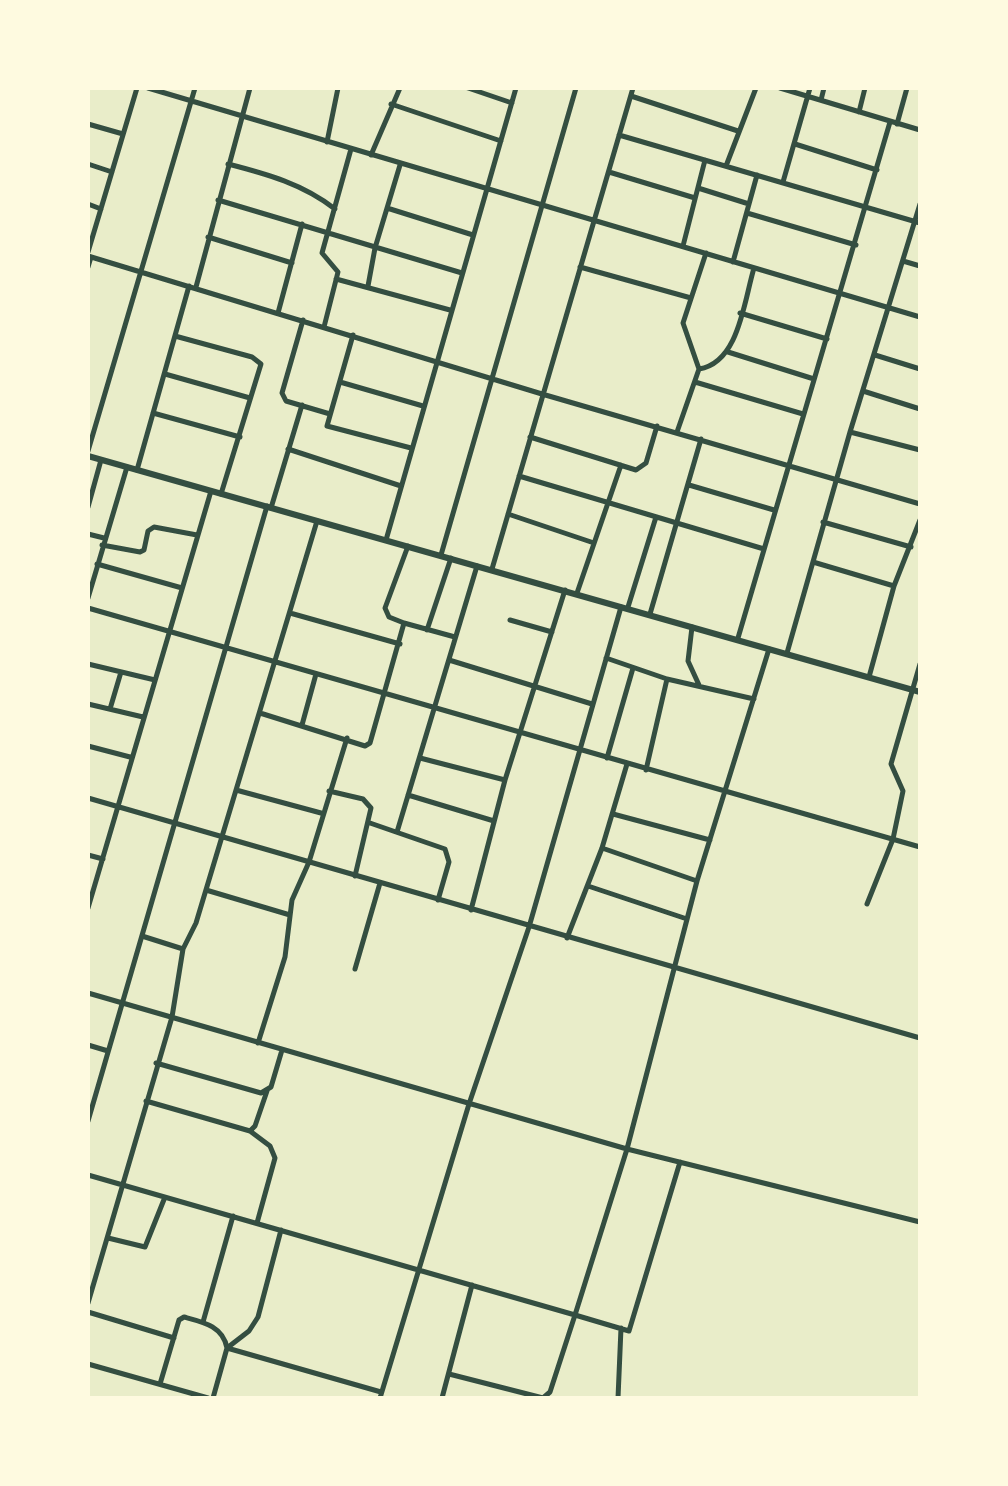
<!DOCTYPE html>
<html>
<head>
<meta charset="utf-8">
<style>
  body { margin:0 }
  #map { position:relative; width:1008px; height:1486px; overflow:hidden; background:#e9edc9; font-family:"Titillium Web",sans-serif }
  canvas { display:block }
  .frame { position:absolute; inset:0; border:90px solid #fefae0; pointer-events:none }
</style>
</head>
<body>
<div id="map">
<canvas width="1008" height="1486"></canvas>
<div class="frame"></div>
</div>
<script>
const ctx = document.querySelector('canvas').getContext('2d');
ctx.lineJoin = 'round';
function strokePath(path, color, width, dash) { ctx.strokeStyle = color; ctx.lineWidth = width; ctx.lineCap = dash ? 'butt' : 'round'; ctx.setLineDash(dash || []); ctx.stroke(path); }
strokePath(new Path2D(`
  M148,88L920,317
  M468,88L512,103
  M780,88L920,130
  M631,96L738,131
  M821,100L824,88
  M391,104L501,141
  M859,112L865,88
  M88,124L123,134
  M897,124L907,88
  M619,135L920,223
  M327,142L338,88
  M795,144L877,170
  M371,155L400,88
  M88,164L112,172
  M228,164C267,174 303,184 335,209
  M726,166L756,88
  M609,172L695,198
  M783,182L810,88
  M698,188L749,204
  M218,200L462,273
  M88,204L101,209
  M387,208L473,235
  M747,213L856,245
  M208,237L292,263
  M683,246L705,160
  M88,252L137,88
  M88,256L542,394L920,504
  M903,261L920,266
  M733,262L757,175
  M88,267L91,257
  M580,267L691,298
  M336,279L450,310
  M368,286L375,248L400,165
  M196,287L250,88
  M278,313L302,224
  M740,313L827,339
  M303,320L282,393L286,401L330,414
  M324,327L338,272L322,253L351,149
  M353,335L327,426L411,448
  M175,336L252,357L261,364L221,494
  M728,352L814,379
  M875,355L920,369
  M699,369C739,363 744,301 754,268
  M165,374L250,398
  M340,382L423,406
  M695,382L803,414
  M863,391L920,409
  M153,413L240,437
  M677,432L699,369L683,323L706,253
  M850,432L920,450
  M530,437L636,470L646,463L657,426
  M288,449L401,486
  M88,451L195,88
  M137,470L189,286
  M519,476L764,549
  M689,485L774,510
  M88,507L101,460
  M271,508L302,405
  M508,514L594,543
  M823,522L911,547
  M88,534L104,538
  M386,540L516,88
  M102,545L140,552L144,550L148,531L154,527L197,535
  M441,555L576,88
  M813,562L894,586
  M97,564L182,588
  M492,569L633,88
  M577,593L621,465
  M88,598L127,467
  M628,607L656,517
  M88,608L920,847
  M290,613L400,644
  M650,614L701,439
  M510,620L552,632
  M404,623L389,617L385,608L408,546
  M692,627L688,661L699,685
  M427,630L451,558
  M738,638L890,122
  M787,653L850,432L920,204
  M606,658L667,679L754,699
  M449,660L592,704
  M88,664L155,680
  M869,677L894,586L920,520
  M88,704L143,717
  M110,709L121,672
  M260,713L365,746L370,743L404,623L455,637
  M302,725L316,674
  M88,746L130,757
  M420,758L505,780
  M607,758L633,668
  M646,770L667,679
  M236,790L321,813
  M329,791L363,799L371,808L355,876
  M408,795L494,821
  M88,798L920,1038
  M613,814L710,840
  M370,823L445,849L449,862L438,900
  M397,832L477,566
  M602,848L697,881
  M88,855L103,859
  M588,886L687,919
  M206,890L290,915
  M867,904L893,839L903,791L891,764L920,664
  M88,908L211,491
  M471,910L505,780L565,590
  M142,936L183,949L196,923L317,521
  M567,938L602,848L627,764
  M355,969L380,883
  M88,993L627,1149L920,1222
  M258,1043L285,957L292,900L309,862L347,738
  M88,1045L108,1051
  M156,1063L261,1093L271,1087L282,1050
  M146,1101L250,1131L255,1126L267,1091
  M88,1121L267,506
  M250,1131L270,1146L275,1158L257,1223
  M88,1175L575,1315L627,1149L697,881L769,649
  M108,1238L145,1247L165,1197
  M88,1303L172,1017L183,949
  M88,1312L174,1338
  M203,1322L233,1216
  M88,1364L208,1398
  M449,1374L543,1398L550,1392L575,1315L629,1331L680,1162
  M160,1384L179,1320L184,1317C203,1322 223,1326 227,1348L381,1392
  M213,1398L227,1348L249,1331L258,1317L281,1230
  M380,1398L469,1104L529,927L621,607
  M442,1398L472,1285
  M618,1398L621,1328`), '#344e41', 5);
strokePath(new Path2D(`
  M88,456L920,692`), '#344e41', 6);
</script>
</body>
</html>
